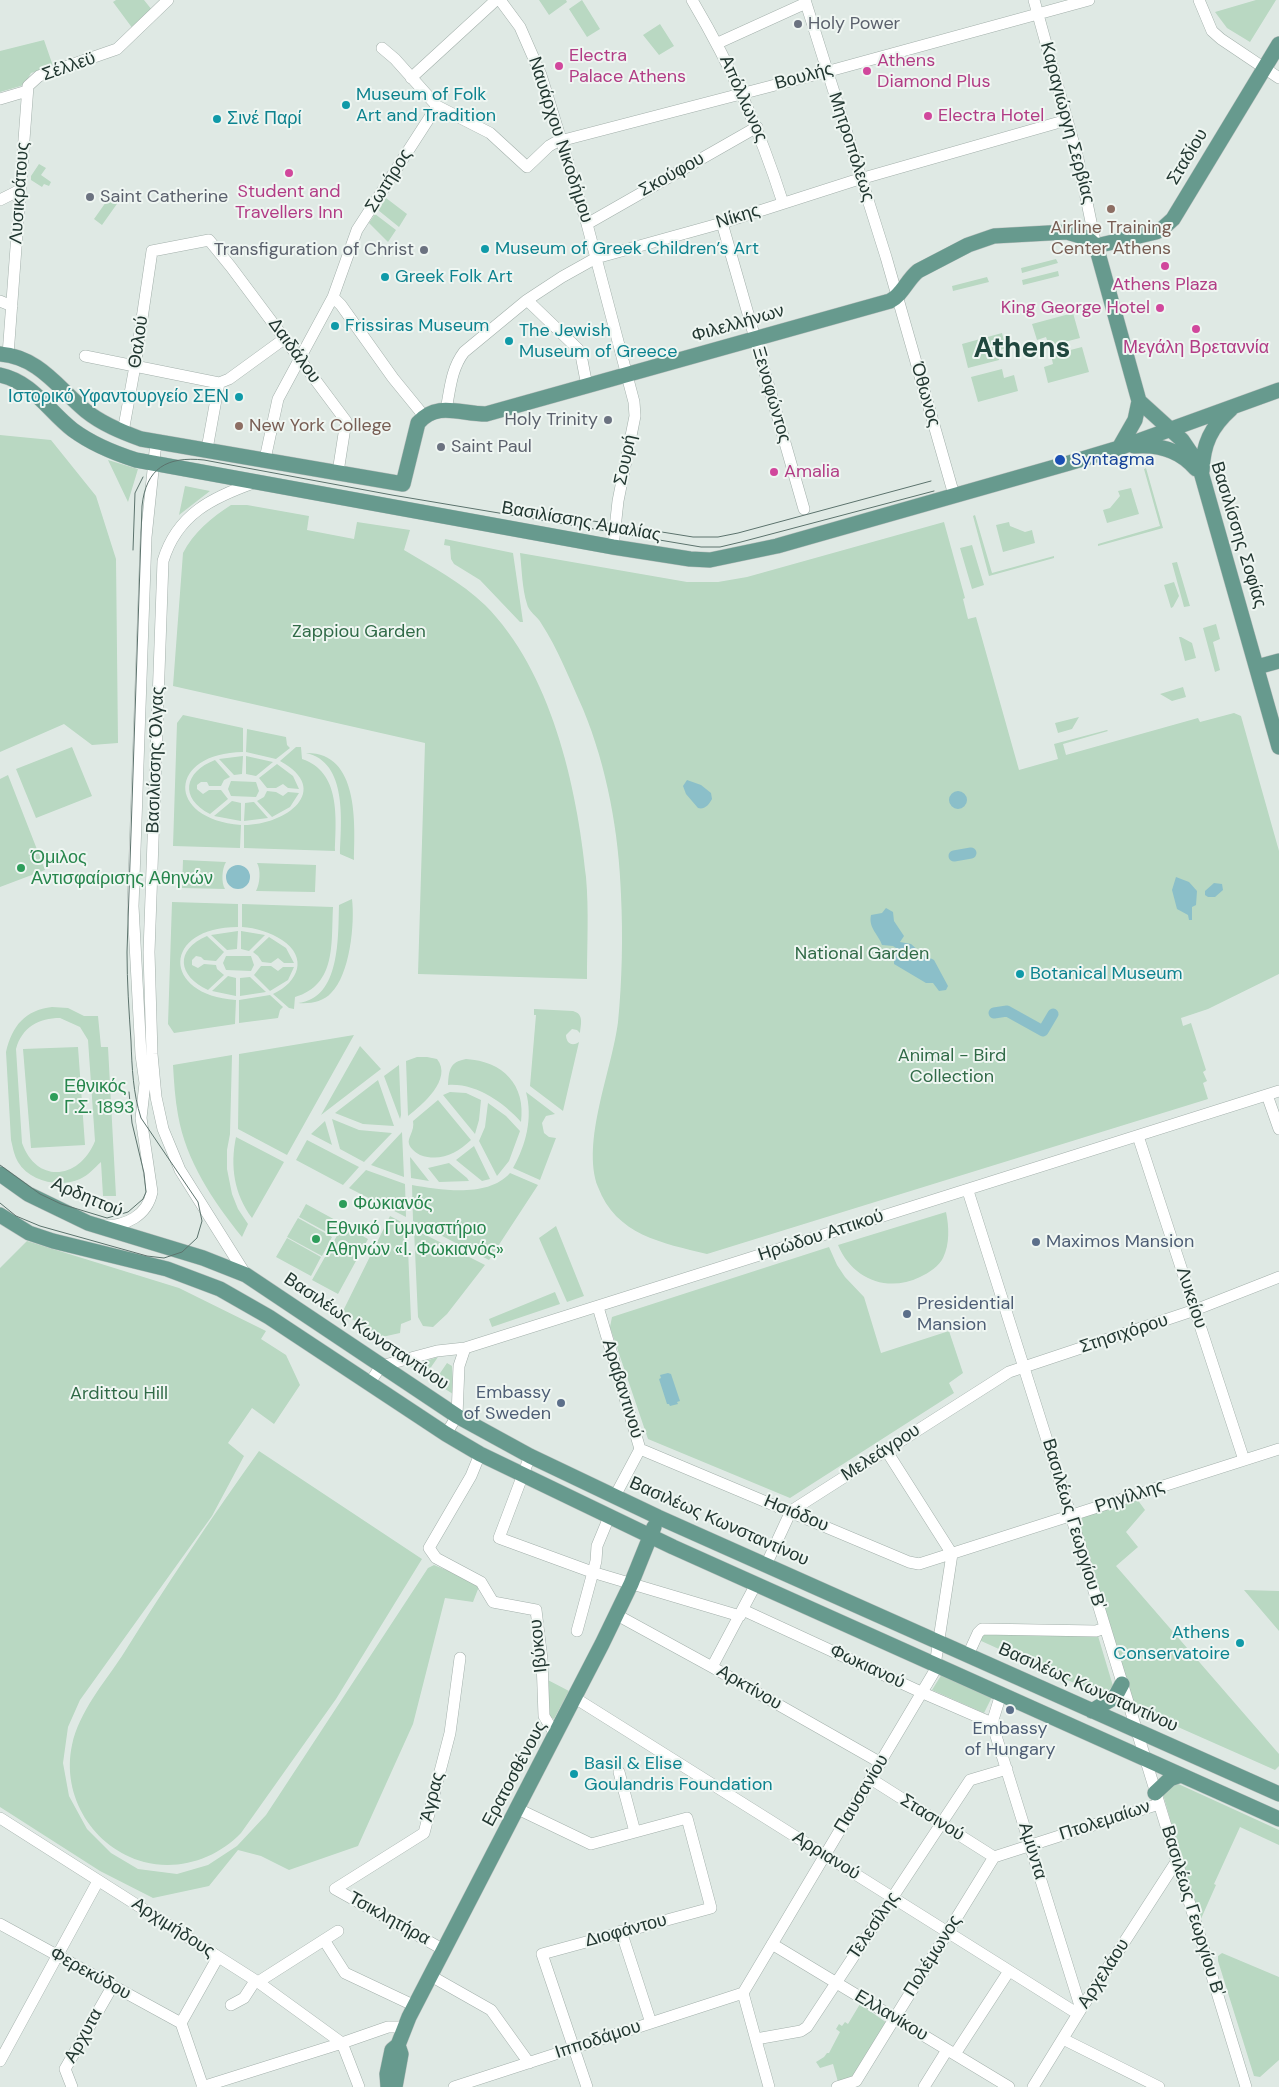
<!DOCTYPE html>
<html>
<head>
<meta charset="utf-8">
<style>
  body { margin:0 }
  canvas { display:block; background:#dfe9e4 }
</style>
</head>
<body>
<canvas width="1279" height="2087"></canvas>
<script>
const ctx = document.querySelector('canvas').getContext('2d');
ctx.lineJoin = 'round';
function fillPath(path, color) { ctx.fillStyle = color; ctx.fill(path, 'evenodd'); }
function strokePath(path, color, width, dash) { ctx.strokeStyle = color; ctx.lineWidth = width; ctx.lineCap = dash ? 'butt' : 'round'; ctx.setLineDash(dash || []); ctx.stroke(path); }
function label(font, color, halo, rows, align = 'center') {
  ctx.font = font + ' "DM Sans",sans-serif'; ctx.lineWidth = 4; ctx.setLineDash([]); ctx.textBaseline = 'middle'; ctx.strokeStyle = halo; ctx.fillStyle = color; for (const [text, x, y, turn = 0] of rows) {
    ctx.save(); ctx.translate(x, y); ctx.rotate((+turn || 0) * Math.PI / 180); ctx.textAlign = isNaN(turn) ? turn : align; if (halo) ctx.strokeText(text, 0, 0); ctx.fillText(text, 0, 0); ctx.restore();
  }
}
fillPath(new Path2D(`
  M116,0H144L152,10L133,29L113,2Z
  M539,0H566L567,2L549,15Z
  M582,0L600,29L587,37L569,9Z
  M1256,0H1276L1250,42L1227,28L1215,12Z
  M660,24L674,46L659,55L643,35Z
  M44,40L53,66L31,73L24,85L0,92V51Z
  M39,164L46,168L41,175L51,182L49,186L44,184L42,187L31,180V176Z
  M111,195L119,201L102,225L94,219Z
  M386,198L407,214L399,227L378,210Z
  M375,214L396,230L388,242L369,223Z
  M1056,259L1058,263L1022,273L1021,268Z
  M1058,271L1059,276L1023,285L1022,280Z
  M987,277L989,282L953,291L952,286Z
  M1073,313L1080,338L1049,346L1046,337L1037,340L1032,324Z
  M1002,333L1006,348L997,351L999,360L968,368L962,344Z
  M1082,347L1089,372L1048,383L1044,367L1053,364L1051,355Z
  M1002,369L1004,378L1014,375L1018,391L978,402L971,377Z
  M0,435L51,440L96,496L116,559L118,743L92,745L64,724L0,752Z
  M108,460L138,469L128,502Z
  M1146,468L1163,528L1098,546V544L1160,526L1144,469Z
  M185,486L210,491L179,515Z
  M1131,488L1139,514L1107,523L1103,510L1110,508L1120,496L1118,491Z
  M231,505H247L309,516L307,530L354,539L357,522L410,530L404,550C432,567 461,582 485,605C551,671 577,786 586,877C589,910 587,945 587,979L418,974L425,743L173,686L183,553C193,533 212,517 231,505Z
  M975,515L992,573L1054,556V558L989,576L973,516Z
  M944,522L965,598L963,599L968,619L976,617L1019,770L1058,759L1054,744L1107,730L1108,731L1063,744L1066,755L1198,718L1200,722L1234,713L1241,716L1279,851V974L1208,1009L1181,1018L1183,1026L1191,1023L1206,1070L1203,1072L1207,1081L1203,1083L1208,1099L707,1254C662,1243 616,1235 598,1187C581,1142 612,1070 618,1022C622,981 623,937 621,895C619,833 607,767 583,709C570,680 558,649 541,623C538,617 528,611 527,604C522,588 522,570 520,553L687,582H718L747,577Z
  M1009,522L1010,526L1025,532L1032,530L1035,543L1003,552L996,525Z
  M445,539L513,553L523,622H520L480,580L454,564L451,559L450,546L444,545Z
  M972,545L984,585L972,589L960,548Z
  M1177,562L1190,606L1184,607L1172,563Z
  M1174,582L1179,596L1173,607L1171,608L1164,585Z
  M1216,624L1220,639L1213,642L1220,670L1215,672L1203,628Z
  M1179,637H1181L1192,643L1196,658L1185,661Z
  M1183,687L1186,697L1172,701L1160,694Z
  M183,715L243,728V752C168,753 165,819 241,825L240,848L173,846L177,723Z
  M1079,717L1072,729L1058,733L1055,723Z
  M247,729L286,737L287,745L290,748L276,759L246,752Z
  M72,747L92,796L36,818L16,769Z
  M296,747H301L302,759C341,772 336,818 335,851L244,848V825C286,825 333,790 280,761Z
  M306,753C359,752 355,823 354,860L340,854C341,822 348,762 306,753Z
  M243,756L242,774L234,775L219,759Z
  M246,756L273,762L256,776L246,774Z
  M215,760L230,777L224,780L221,786H209L207,782H201L197,785V789L203,794L209,790H221L228,799L210,814C179,798 184,772 215,760Z
  M277,764L293,776L299,789L288,788L283,784L276,788H267L259,778Z
  M8,775L45,870L0,887V779Z
  M231,781L256,782L259,791L256,797L231,796L228,789Z
  M267,791L276,792L283,796L288,792L299,793L290,807L272,817L257,801L264,797Z
  M232,801L241,803V821L214,816Z
  M253,802H254L268,818L244,821L245,803Z
  M183,860L226,862C222,868 221,883 225,889L182,888Z
  M257,863L316,865L315,892L256,891C260,884 261,869 257,863Z
  M352,899C355,923 350,975 331,993C323,1002 310,1004 298,1003C341,999 338,935 339,905Z
  M172,902L238,904V927C162,927 161,995 236,1000L235,1024L174,1033L168,1024Z
  M242,904L333,907C331,942 337,985 295,997L294,1009L289,1008L273,994C299,982 308,957 282,940C270,932 256,928 242,927Z
  M238,931L237,949L227,950L211,935Z
  M241,931L265,935L249,951L241,949Z
  M207,936L224,952L216,961L204,960L201,957L196,956L192,960V965L198,968L204,964L216,965L217,969L224,975L208,990C178,976 174,950 207,936Z
  M269,937L286,948L294,963H284L278,958L271,963L262,962L258,956L253,952Z
  M226,956H251L254,965L251,971L226,970L223,963Z
  M261,966H271L278,971L283,967H294L288,980L270,991L254,975Z
  M228,976L236,978V996L212,991Z
  M250,977L266,992L240,996V978Z
  M270,995L283,1007L280,1010L278,1018L239,1023V1000Z
  M52,1007L68,1008L84,1016H98L101,1047H108L116,1196H103L101,1162C94,1168 89,1175 80,1179C60,1188 30,1182 18,1162C14,1155 13,1148 11,1140L6,1052C12,1026 25,1010 52,1007ZM60,1018L80,1027L88,1040L95,1141C80,1179 37,1185 22,1143L16,1049C22,1027 39,1018 60,1018Z
  M534,1009L573,1011C584,1014 581,1023 580,1033L577,1030L572,1029L566,1035C566,1043 572,1047 579,1042L563,1111L530,1086L536,1015H534Z
  M354,1035L287,1155L238,1129L239,1054Z
  M360,1046L381,1069L321,1115Z
  M78,1047L85,1145L31,1148L23,1049Z
  M232,1055L230,1134L227,1150V1169L232,1194L238,1209L248,1224L242,1237C213,1201 186,1161 178,1115C175,1099 174,1082 173,1065Z
  M417,1057H427L437,1059C453,1079 422,1105 408,1116L406,1061Z
  M466,1059C503,1061 526,1085 521,1122C503,1102 476,1083 448,1085C449,1071 449,1062 466,1059Z
  M399,1065L401,1115L400,1119L384,1076Z
  M378,1080L394,1126L363,1124L335,1113Z
  M450,1092L466,1093L481,1100L479,1120L475,1134L443,1095Z
  M526,1092L555,1114L546,1116L542,1123L544,1133L549,1137L556,1138L540,1180L513,1168C526,1145 533,1118 526,1092Z
  M438,1100L471,1140C456,1154 440,1162 420,1155C416,1153 410,1148 409,1144C407,1138 415,1131 413,1121Z
  M488,1103L506,1116L520,1131L509,1161L497,1176L479,1141L485,1127Z
  M332,1119L359,1130L392,1133L364,1162L340,1149Z
  M325,1121L332,1145L311,1134Z
  M402,1132L404,1177L371,1165Z
  M236,1137L284,1162L252,1218C234,1194 230,1166 236,1137Z
  M307,1140L359,1167L343,1185L296,1160Z
  M474,1146L490,1179L482,1181L456,1160Z
  M410,1157L411,1158L429,1181L411,1178Z
  M449,1163L467,1178L469,1181L439,1182L428,1168Z
  M366,1170L405,1184L406,1217L349,1188Z
  M510,1173L538,1185L489,1260L413,1221L412,1185C441,1190 488,1198 510,1173Z
  M306,1204L339,1222L332,1235L299,1217Z
  M946,1212C949,1226 950,1244 943,1258C939,1266 929,1273 920,1277C887,1293 852,1279 838,1245Z
  M390,1216L407,1225L411,1320L401,1324L400,1333L382,1337L342,1313Z
  M298,1218L332,1237L322,1256L287,1237Z
  M343,1225L368,1239L338,1294L312,1280Z
  M556,1226L584,1296L567,1302L539,1238Z
  M414,1229L485,1265L447,1314L433,1327L423,1326L418,1317Z
  M287,1238L321,1257L311,1276L276,1257Z
  M27,1241L179,1288L266,1331L261,1339L286,1355L300,1385L274,1424L252,1408L228,1443L244,1456L212,1516L80,1700L68,1727L63,1763L69,1796L87,1829L111,1853L138,1869L177,1874L208,1865L237,1846L266,1815L428,1568L434,1565L480,1584L473,1602L445,1598L413,1724L358,1846L289,1870L261,1856L238,1850L209,1886L153,1898L100,1871L0,1807V1268Z
  M829,1247L837,1265L845,1277L864,1297L881,1353L949,1331L963,1373L949,1383L954,1393L790,1498L648,1439L610,1327L612,1317Z
  M555,1292L560,1304L492,1327L489,1319Z
  M438,1357L425,1376L410,1366Z
  M447,1363L452,1366L453,1394L434,1382Z
  M259,1451L422,1559L336,1699L241,1833C216,1859 179,1871 144,1862C93,1848 61,1796 72,1745C79,1712 104,1683 122,1656C166,1586 211,1518 259,1451Z
  M1137,1499L1145,1510L1126,1532L1138,1547L1116,1566L1279,1754V1766L1275,1770L1135,1708L1074,1519Z
  M1244,1590L1279,1591V1631Z
  M984,1630L1098,1636L1113,1686L1103,1696L979,1640Z
  M942,1674L992,1697L984,1713L932,1690Z
  M544,1678L569,1691L554,1719L547,1715Z
  M1174,1782L1279,1830V1845L1240,1827L1214,1884L1216,1885L1200,1921L1162,1791Z
  M1222,1953L1279,1977V2060L1260,2077L1254,2076L1218,1961V1956Z
  M860,2004L887,2023L853,2077L838,2082L833,2064L820,2068L816,2062L824,2057L827,2053H829L840,2032L836,2029L839,2024L842,2026L845,2022L848,2024Z`), '#b9d8c2');
fillPath(new Path2D(`
  M687,780L701,785L711,793L712,799C709,805 704,810 698,808L686,794L683,786Z
  M949 800a9 9 0 1 1 18 0a9 9 0 1 1-18 0Z
  M226 877a12 12 0 1 1 24 0a12 12 0 1 1-24 0Z
  M1176,877L1189,882L1197,891L1196,905L1192,907V920H1189L1188,915L1177,909L1172,890Z
  M1214,883L1222,884L1223,890L1215,897H1208L1205,895V891Z
  M886,908L893,912L894,921L904,936L900,942L911,944L922,954L934,960L948,986L946,990L939,991L933,983H926L894,964V954L896,948L893,946L882,945C879,935 868,928 871,915L882,913Z
  M668,1373L671,1374L680,1401L677,1402L678,1404L670,1406L669,1404H667L659,1379L661,1378L660,1375Z`), '#8bbfc9');
strokePath(new Path2D(`
  M954,856L971,853
  M994,1013L1007,1011L1043,1031L1053,1014`), '#8bbfc9', 11);
const minor = new Path2D(`
  M500,0L520,27L541,75L587,224L634,402L635,416L618,501L613,547
  M692,0C732,68 759,128 783,203
  M805,0L886,257L954,495
  M1034,0L1078,159L1096,246
  M1199,0L1212,31L1221,39L1279,78
  M718,43L806,3
  M382,48L395,59L437,106L490,133L527,167L549,146L556,142L833,70L1089,0
  M411,78L496,0
  M0,99L27,91
  M0,200L20,190
  M722,223L804,509
  M587,224L757,127
  M333,297L341,305L393,378L424,416
  M527,300L578,349L581,355L587,386
  M0,301L12,306
  M8,355L28,86L39,76L117,49L168,0
  M85,356L219,383
  M219,383L229,379L284,339
  M446,410C450,390 451,369 464,352L527,300L562,277L596,258L722,223L853,181L1067,120
  M123,432L135,366L152,251L209,240L231,267L346,421L338,472
  M207,449L219,383
  M265,459L278,399L333,297L357,230L437,106
  M1267,1095L1279,1129
  M1138,1136L1244,1460
  M968,1191L1071,1516L1246,2087
  M103,1226C126,1226 147,1216 152,1192L141,1118L145,1083L141,1055L133,906L146,537L156,442
  M246,1275L180,1170L163,1129L156,1097L152,1054L149,952L163,561C177,514 213,497 256,482
  M598,1307L640,1449L615,1496
  M369,1384L381,1366L437,1351L465,1348L1279,1091
  M446,1434L457,1416L459,1366L465,1348
  M640,1449L909,1562L919,1564L1279,1449
  M886,1450L952,1554
  M480,1454L471,1476L429,1548L436,1558L481,1582L493,1602L536,1610L542,1660L544,1716L556,1736
  M530,1456L499,1538L592,1572L740,1616
  M766,1565L791,1511L1009,1372L1195,1310L1279,1277
  M743,1610L923,1693L992,1723
  M617,1615L712,1667L881,1763
  M577,1631L596,1561L597,1546L609,1517
  M968,1655L978,1633L982,1629L1096,1631L1105,1628
  M712,1667L756,1584
  M1001,1694L992,1723L1081,2009
  M575,1698L1078,2014
  M619,1772L635,1832
  M871,1779L994,1857
  M518,1809L591,1844L687,1818L711,1908L542,1954L587,2087
  M0,1818L258,1982L342,2043
  M994,1857L1159,1804
  M0,1924L181,2023
  M621,1931L651,2023
  M324,1940L345,1973L415,2006
  M772,1944L1009,2087
  M444,1950L335,1889L424,1833L450,1733L460,1658
  M431,1976L491,2010L529,2063
  M258,1982L338,1931
  M743,1993L934,1672L952,1554
  M743,1993L769,2087
  M231,2005L244,1998L255,1981
  M181,2023L218,1957
  M181,2023L203,2087
  M756,2039L801,2031L807,2027L970,1780L1007,1769
  M1063,2039L1159,2087
  M342,2043L359,2087
  M955,2054L1009,1971
  M0,2061L98,1881
  M856,2081L994,1857
  M72,2087L65,2069L112,1987
  M202,2087L342,2043L388,2027H404
  M454,2087L743,1993
  M837,2087L856,2081
  M924,2087L947,2050
  M1033,2087L1081,2009L1176,1862`);
const major = new Path2D(`
  M1096,246L1139,401L1182,440L1199,465L1279,747
  M1096,246L1156,232L1162,229L1173,219L1279,44
  M0,354C39,357 58,388 86,411C102,424 122,432 141,439L403,484L418,423C437,401 460,414 486,414L890,301C902,295 907,280 918,271L968,245L994,236L1067,232L1087,238L1096,246
  M0,375C33,382 48,411 73,430C92,444 114,453 136,460L613,547L690,559L710,560L777,546L1069,463L1119,448L1279,390
  M1134,446C1158,444 1180,450 1196,469
  M1119,448L1135,420L1139,401
  M1202,471C1203,444 1211,427 1231,409
  M1257,667L1279,661
  M0,1174L28,1194L88,1223L203,1258L246,1275L457,1416L530,1456L658,1517L1279,1794
  M0,1215L29,1233L53,1241L167,1269L220,1289L269,1317L446,1434L480,1454L673,1547L1279,1819
  M1092,1711L1115,1697L1122,1684
  M1155,1793L1170,1779L1181,1775
  M388,2087L387,2074L392,2050L398,2045L409,2017L602,1644L631,1584L654,1527
  M395,2087L401,2054L398,2045`);
strokePath(minor, '#a3b0ab', 12);
strokePath(major, '#bdc3c1', 16);
strokePath(minor, '#fff', 11);
strokePath(major, '#679a8e', 15);
strokePath(new Path2D(`
  M537,512L693,537H718L738,533L931,481
  M133,550L135,493L143,477
  M0,1165L40,1194L61,1204L107,1218L128,1212L143,1199L146,1192L144,1173L132,1123L129,1092
  M0,1203L16,1216L40,1226L147,1256L164,1258L182,1252L197,1238L202,1221L198,1202L141,1118C133,1093 132,1068 131,1041C129,1012 127,982 127,952L142,506C146,468 167,456 204,460L392,495L701,547H720L741,542L934,491`), '#5c736d', 1);
for (const [x, y, r, color] of [
  [798,24,5,"#6b7280"],
  [559,66,5,"#d1479c"],
  [867,71,5,"#d1479c"],
  [346,105,5,"#0f9aa8"],
  [928,116,5,"#d1479c"],
  [217,119,5,"#0f9aa8"],
  [289,173,5,"#d1479c"],
  [90,197,5,"#6b7280"],
  [1111,209,5,"#8d6e63"],
  [485,249,5,"#0f9aa8"],
  [424,250,5,"#6b7280"],
  [1165,266,5,"#d1479c"],
  [385,277,5,"#0f9aa8"],
  [1160,308,5,"#d1479c"],
  [335,326,5,"#0f9aa8"],
  [1196,329,5,"#d1479c"],
  [509,341,5,"#0f9aa8"],
  [239,397,5,"#0f9aa8"],
  [608,420,5,"#6b7280"],
  [239,426,5,"#8d6e63"],
  [441,447,5,"#6b7280"],
  [1060,460,6,"#1a4fb4"],
  [774,472,5,"#d1479c"],
  [21,868,5,"#2e9e5b"],
  [1020,974,5,"#0f9aa8"],
  [54,1097,5,"#2e9e5b"],
  [343,1204,5,"#2e9e5b"],
  [316,1239,5,"#2e9e5b"],
  [1036,1242,5,"#5c6f8a"],
  [907,1314,5,"#5c6f8a"],
  [561,1403,5,"#5c6f8a"],
  [1240,1643,5,"#0f9aa8"],
  [1010,1710,5,"#5c6f8a"],
  [574,1774,5,"#0f9aa8"]
]) { const dot = new Path2D(); dot.arc(x, y, r, 0, 2 * Math.PI); ctx.fillStyle = color; ctx.fill(dot); strokePath(dot, '#eff6f2', 2); }
label('18px', '#5b616d', '#eff6f2', [
  ["Holy Power",808,24],
  ["Saint Catherine",100,197],
  ["Transfiguration of Christ",414,250,"right"],
  ["Holy Trinity",598,420,"right"],
  ["Saint Paul",451,447]
], 'left');
label('18px', '#b23c85', '#eff6f2', [
  ["Electra",569,56],
  ["Palace Athens",569,77],
  ["Athens",877,61],
  ["Diamond Plus",877,82],
  ["Electra Hotel",938,116],
  ["Student and",289,192,"center"],
  ["Travellers Inn",289,213,"center"],
  ["Athens Plaza",1165,285,"center"],
  ["King George Hotel",1150,308,"right"],
  ["Μεγάλη Βρεταννία",1196,348,"center"],
  ["Amalia",784,472]
], 'left');
label('18px', '#223731', '#eff6f2', [
  ["Σέλλεϋ",69,67,-19],
  ["Βουλής",804,77,-15],
  ["Απόλλωνος",743,99,66],
  ["Καραγιώργη Σερβίας",1067,123,75],
  ["Ναυάρχου Νικοδήμου",560,140,72],
  ["Μητροπόλεως",851,147,72],
  ["Σταδίου",1188,157,-59],
  ["Σκούφου",672,175,-29],
  ["Σωτήρος",389,181,-58],
  ["Λυσικράτους",20,193,-86],
  ["Νίκης",738,217,-17],
  ["Φιλελλήνων",738,324,-16],
  ["Θαλού",139,342,-82],
  ["Δαιδάλου",294,351,54],
  ["Ξενοφώντος",771,395,74],
  ["Όθωνος",925,395,74],
  ["Σουρή",626,460,-78],
  ["Βασιλίσσης Αμαλίας",581,522,10],
  ["Βασιλίσσης Σοφίας",1238,535,73],
  ["Βασιλίσσης Όλγας",156,760,-88],
  ["Αρδηττού",87,1198,23],
  ["Ηρώδου Αττικού",821,1236,-18],
  ["Λυκείου",1191,1298,72],
  ["Βασιλέως Κωνσταντίνου",366,1332,34],
  ["Στησιχόρου",1124,1334,-18],
  ["Αραβαντινού",622,1389,73],
  ["Μελεάγρου",881,1453,-33],
  ["Ρηγίλλης",1130,1497,-18],
  ["Ησιόδου",796,1514,23],
  ["Βασιλέως Κωνσταντίνου",719,1522,24],
  ["Βασιλέως Γεωργίου Β'",1073,1524,73],
  ["Ιβύκου",539,1646,-96],
  ["Φωκιανού",867,1667,25],
  ["Αρκτίνου",749,1688,30],
  ["Βασιλέως Κωνσταντίνου",1088,1688,24],
  ["Ερατοσθένους",515,1774,-62],
  ["Παυσανίου",862,1794,-59],
  ["Άγρας",433,1797,-76],
  ["Στασινού",932,1818,32],
  ["Πτολεμαίων",1105,1821,-18],
  ["Αμύντα",1032,1851,73],
  ["Αρριανού",826,1856,32],
  ["Βασιλέως Γεωργίου Β'",1192,1911,73],
  ["Τσικλητήρα",389,1919,29],
  ["Τελεσίλης",874,1926,-56],
  ["Αρχιμήδους",173,1928,33],
  ["Διοφάντου",626,1931,-15],
  ["Πολέμωνος",933,1956,-58],
  ["Φερεκύδου",90,1974,29],
  ["Αρχελάου",1104,1974,-57],
  ["Ελλανίκου",891,2016,31],
  ["Αρχυτα",84,2036,-61],
  ["Ιπποδάμου",598,2040,-18]
]);
label('18px', '#0d838f', '#eff6f2', [
  ["Museum of Folk",356,95],
  ["Art and Tradition",356,116],
  ["Σινέ Παρί",227,119],
  ["Museum of Greek Children’s Art",495,249],
  ["Greek Folk Art",395,277],
  ["Frissiras Museum",345,326],
  ["The Jewish",519,331],
  ["Museum of Greece",519,352],
  ["Ιστορικό Υφαντουργείο ΣΕΝ",229,397,"right"],
  ["Botanical Museum",1030,974],
  ["Athens",1230,1633,"right"],
  ["Conservatoire",1230,1654,"right"],
  ["Basil & Elise",584,1764],
  ["Goulandris Foundation",584,1785]
], 'left');
label('18px', '#785e54', '#eff6f2', [
  ["Airline Training",1111,228],
  ["Center Athens",1111,249],
  ["New York College",249,426,"left"]
]);
label('18px', '#164399', '#eff6f2', [
  ["Syntagma",1071,460]
], 'left');
label('18px', '#306a47', '#eff6f2', [
  ["Zappiou Garden",359,632],
  ["National Garden",862,954],
  ["Animal - Bird",952,1056],
  ["Collection",952,1077],
  ["Ardittou Hill",119,1394]
]);
label('18px', '#27864d', '#eff6f2', [
  ["Όμιλος",31,858],
  ["Αντισφαίρισης Αθηνών",31,879],
  ["Εθνικός",64,1087],
  ["Γ.Σ. 1893",64,1108],
  ["Φωκιανός",353,1204],
  ["Εθνικό Γυμναστήριο",326,1229],
  ["Αθηνών «Ι. Φωκιανός»",326,1250]
], 'left');
label('18px', '#4e5e75', '#eff6f2', [
  ["Maximos Mansion",1046,1242],
  ["Presidential",917,1304],
  ["Mansion",917,1325],
  ["Embassy",551,1393,"right"],
  ["of Sweden",551,1414,"right"],
  ["Embassy",1010,1729,"center"],
  ["of Hungary",1010,1750,"center"]
], 'left');
label('bold 28px', '#20473e', '#eff6f2', [
  ["Athens",1022,350]
]);
</script>
</body>
</html>
